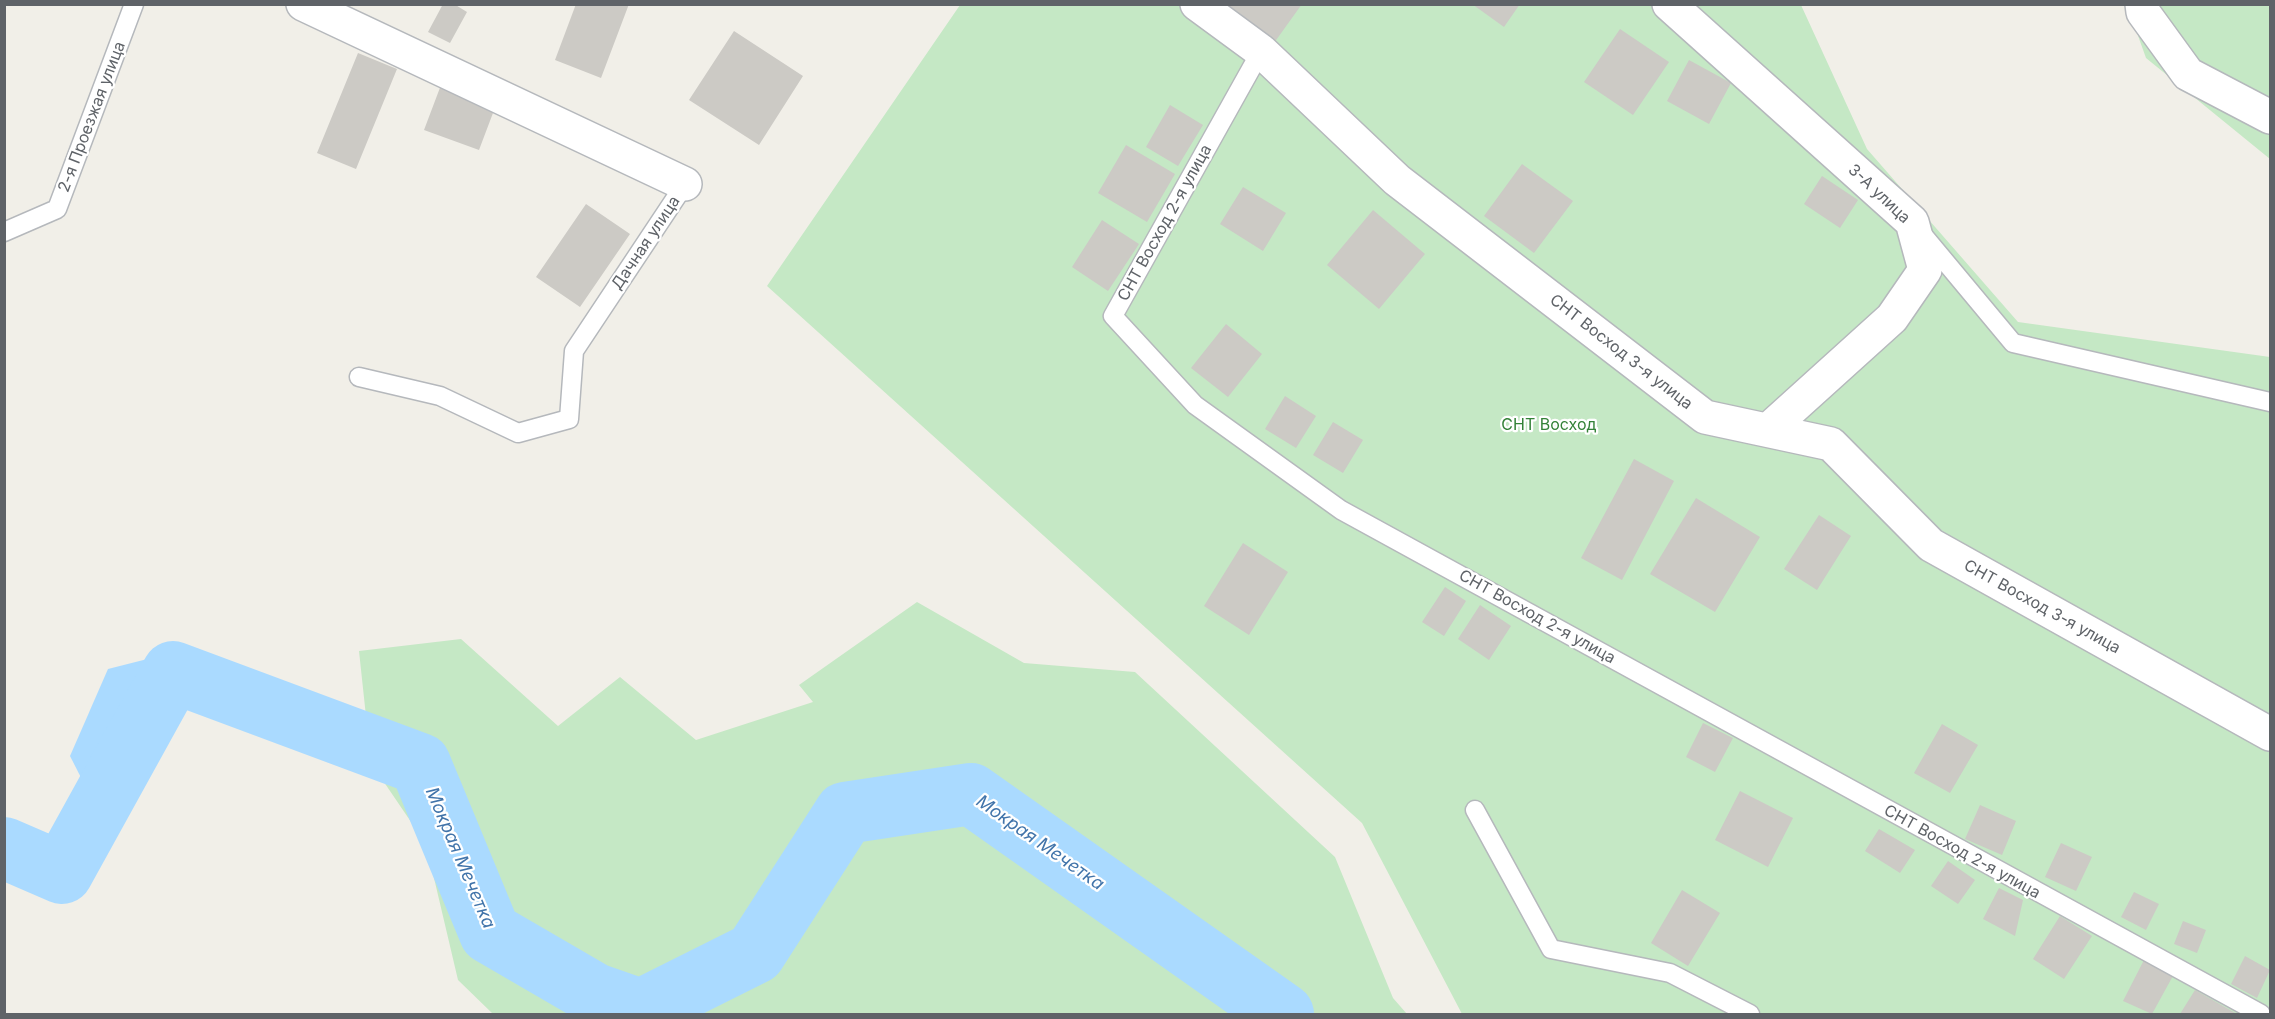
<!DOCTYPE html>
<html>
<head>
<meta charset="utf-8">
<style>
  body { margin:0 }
  #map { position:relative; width:2275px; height:1019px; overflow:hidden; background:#f1efe8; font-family:Inter,sans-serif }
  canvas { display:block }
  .frame { position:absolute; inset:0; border:6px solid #5f6368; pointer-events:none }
</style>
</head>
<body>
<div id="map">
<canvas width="2275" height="1019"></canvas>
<div class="frame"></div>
</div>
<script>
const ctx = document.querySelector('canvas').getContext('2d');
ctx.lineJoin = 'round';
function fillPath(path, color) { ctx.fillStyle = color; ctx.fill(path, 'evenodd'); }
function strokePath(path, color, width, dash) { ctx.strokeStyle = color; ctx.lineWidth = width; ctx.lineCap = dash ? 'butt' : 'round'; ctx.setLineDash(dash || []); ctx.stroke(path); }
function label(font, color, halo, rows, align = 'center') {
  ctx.font = font + ' Inter,sans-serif'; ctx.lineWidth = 4.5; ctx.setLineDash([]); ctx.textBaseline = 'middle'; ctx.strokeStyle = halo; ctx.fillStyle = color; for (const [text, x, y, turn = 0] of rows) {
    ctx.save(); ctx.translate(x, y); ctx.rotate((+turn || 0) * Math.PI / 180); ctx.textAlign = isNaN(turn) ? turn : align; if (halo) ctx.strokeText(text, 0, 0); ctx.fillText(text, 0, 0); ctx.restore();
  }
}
fillPath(new Path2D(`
  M960,5H1801L1867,149L2018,322L2270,357V1014H1462L1362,823L767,286Z
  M2127,5H2270V159L2146,58Z
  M917,602L1024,663L1135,672L1335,857L1393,998L1407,1014H493L458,980L426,844L371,763L359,651L461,639L558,726L620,677L696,740L813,702L799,685Z`), '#c5e8c5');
fillPath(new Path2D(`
  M175,652L161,745L108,815L99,813L70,756L108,669Z`), '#aadaff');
strokePath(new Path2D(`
  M4,848L62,873L173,672L420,764L490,933L595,994L641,1010L755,953L845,813L971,794L1283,1014`), '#aadaff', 62);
fillPath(new Path2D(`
  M443,4H454L467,12L450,43L428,32Z
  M576,4H629L601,78L555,60Z
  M1228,4H1302L1274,43L1226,8Z
  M1472,4H1520L1504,27Z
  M1620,29L1669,62L1633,115L1584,82Z
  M734,31L803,76L759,145L689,100Z
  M358,53L397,69L356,169L317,153Z
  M1689,60L1731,83L1709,124L1667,101Z
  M441,85L496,105L479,150L424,130Z
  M1170,105L1203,125L1178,166L1146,147Z
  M1126,145L1175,174L1147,222L1098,193Z
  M1522,164L1573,201L1534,253L1484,216Z
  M1822,176L1858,200L1840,228L1804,204Z
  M1243,187L1286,213L1263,251L1220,224Z
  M586,204L630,234L580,307L536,277Z
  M1373,210L1425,254L1379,309L1327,265Z
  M1102,220L1139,244L1108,291L1072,267Z
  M1226,324L1262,354L1228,397L1191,368Z
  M1285,396L1316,416L1296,448L1265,429Z
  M1333,422L1363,440L1343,473L1313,455Z
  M1634,459L1674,481L1622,580L1581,558Z
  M1696,498L1760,537L1715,612L1650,574Z
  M1819,515L1851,536L1817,590L1784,569Z
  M1243,543L1288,572L1249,635L1204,606Z
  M1445,587L1466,601L1444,636L1422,622Z
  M1480,605L1511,626L1489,660L1458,639Z
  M1703,723L1733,738L1715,772L1686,757Z
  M1942,724L1978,745L1950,793L1914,773Z
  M1740,791L1793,818L1768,867L1715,840Z
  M1980,805L2016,821L2002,855L1965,839Z
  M1879,829L1915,850L1900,873L1865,851Z
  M2061,843L2092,857L2076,891L2045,877Z
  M1948,861L1975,880L1958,904L1931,886Z
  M1999,888L2023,900L2015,936L1983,919Z
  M1682,890L1720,913L1688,966L1651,943Z
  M2134,892L2159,904L2146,930L2121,917Z
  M2060,916L2092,936L2064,979L2033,959Z
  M2183,921L2206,930L2197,953L2174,944Z
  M2245,956L2270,970L2257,998L2231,984Z
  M2145,958L2174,974L2152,1014L2123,1001Z
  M2195,990L2237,1014H2180Z`), '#cccac5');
const lane = new Path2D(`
  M1261,51L1113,316L1195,405L1341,510L2261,1014
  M4,232L57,209L134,4
  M1923,235L2013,343L2270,402
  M359,377L440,396L518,433L569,419L574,351L685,184
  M1475,810L1551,949L1670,973L1750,1014`);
const street = new Path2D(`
  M303,4L685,184
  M1197,4L1261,51L1397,180L1705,417L1831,444L1931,545L2270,734
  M1669,4L1912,222L1925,270L1892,318L1768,430
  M2142,4L2143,12L2188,74L2270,117`);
strokePath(lane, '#b5b8bc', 21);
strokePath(street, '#b5b8bc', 36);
strokePath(lane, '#fff', 18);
strokePath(street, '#fff', 33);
label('16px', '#5f6368', '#fff', [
  ["2-я Проезжая улица",92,117,-69],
  ["3-А улица",1879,194,43],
  ["СНТ Восход 2-я улица",1165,223,-61],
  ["Дачная улица",646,243,-56],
  ["СНТ Восход 3-я улица",1621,352,38],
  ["СНТ Восход 3-я улица",2042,607,29],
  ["СНТ Восход 2-я улица",1537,617,29],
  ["СНТ Восход 2-я улица",1962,852,29]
]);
label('16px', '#348238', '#fff', [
  ["СНТ Восход",1549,425]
]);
label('italic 18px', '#4174aa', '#fff', [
  ["Мокрая Мечетка",1040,843,35],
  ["Мокрая Мечетка",460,858,67]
]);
</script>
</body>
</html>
